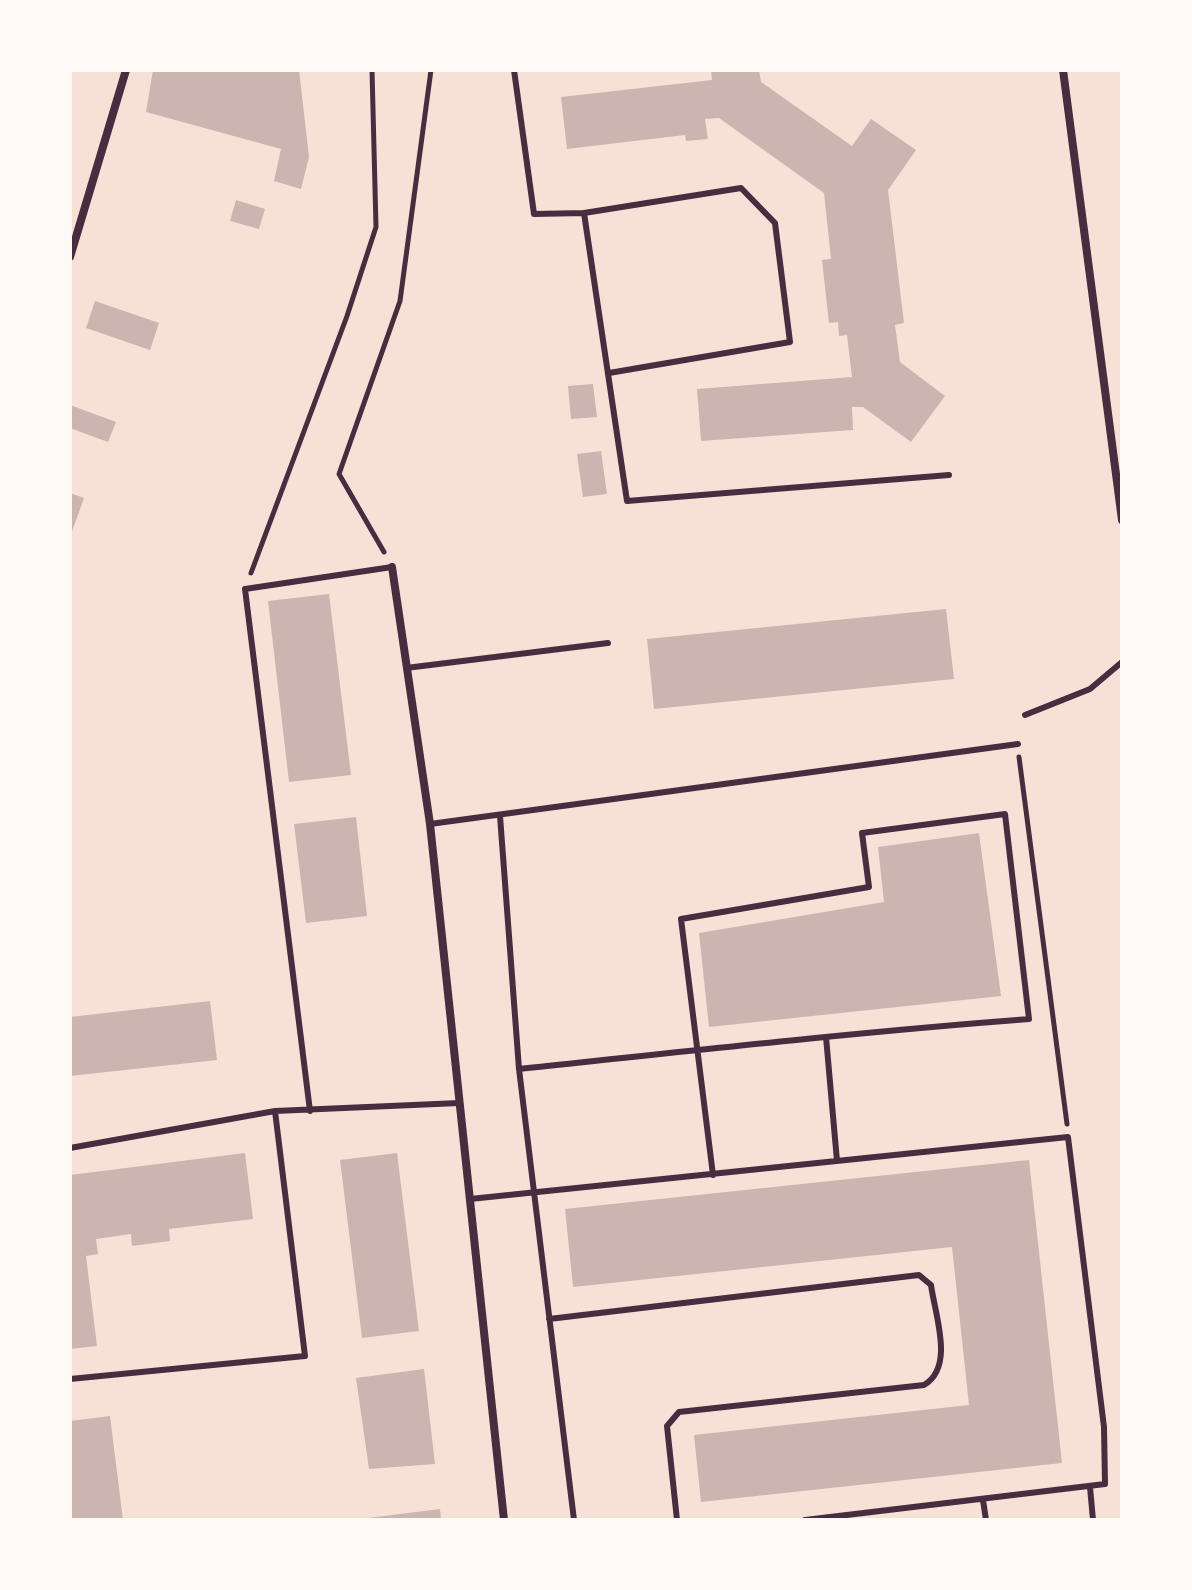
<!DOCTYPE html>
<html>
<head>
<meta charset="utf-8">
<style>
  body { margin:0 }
  #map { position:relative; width:1192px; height:1590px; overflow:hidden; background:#f7e1d7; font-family:Ubuntu,sans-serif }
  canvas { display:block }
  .frame { position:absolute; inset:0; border:72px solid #fffaf5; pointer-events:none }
</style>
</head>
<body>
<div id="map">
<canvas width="1192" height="1590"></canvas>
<div class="frame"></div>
</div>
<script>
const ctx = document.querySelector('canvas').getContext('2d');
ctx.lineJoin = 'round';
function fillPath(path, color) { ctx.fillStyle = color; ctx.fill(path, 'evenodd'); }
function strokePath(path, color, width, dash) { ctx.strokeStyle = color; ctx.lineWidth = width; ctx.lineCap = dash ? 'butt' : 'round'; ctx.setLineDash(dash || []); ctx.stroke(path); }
fillPath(new Path2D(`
  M153,70H299L309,157L301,189L274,181L281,149L146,112Z
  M711,70H759L761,82L852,146L871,119L916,150L888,190L904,323L895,325L900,362L945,396L911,442L863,407H852L853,430L701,441L697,389L852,377L847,335L839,336L838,322L829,323L822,260L831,259L824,193L719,118L705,119L708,139L686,141L685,135L567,149L561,97L712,80Z
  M236,200L265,209L259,229L230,221Z
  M95,301L159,323L150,350L86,328Z
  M593,384L597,417L571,419L568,386Z
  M70,405L116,422L108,442L70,428Z
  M601,451L607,494L583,497L577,454Z
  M70,493L84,498L70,537Z
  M329,594L351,775L289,782L268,601Z
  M946,609L954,679L654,709L647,639Z
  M356,817L367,916L306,923L294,824Z
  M979,833L1001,996L709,1027L699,933L884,902L878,847Z
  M210,1001L217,1060L70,1076V1017Z
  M245,1153L253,1219L169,1229L170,1241L132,1246L131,1234L96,1239L98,1254L86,1256L97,1346L70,1349V1175Z
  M397,1153L419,1331L362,1338L340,1160Z
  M1029,1160L1062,1463L701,1502L694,1435L969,1405L952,1247L573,1287L565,1209Z
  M424,1369L435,1464L369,1469L356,1378Z
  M110,1416L123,1520H70V1421Z
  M440,1509L441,1520H368V1518Z`), '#ccb4b1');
strokePath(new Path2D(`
  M384,552L339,474L400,301L431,70
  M251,573L347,316L376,227L372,70
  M1019,757L1067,1124`), '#4a2c40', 5);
strokePath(new Path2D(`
  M514,70L534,214L584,213L627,501L949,475
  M584,213L741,188L775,223L790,342L609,373
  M406,668L608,643
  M1025,715L1090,689L1122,662
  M500,816L519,1069L574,1520
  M430,824L1018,744
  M826,1037L837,1161
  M519,1069C689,1051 859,1032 1029,1019L1005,814L862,833L869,887L681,919L713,1175
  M310,1111L245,589L392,567
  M70,1148L275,1111
  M470,1199L1068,1137L1104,1427L1105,1484L805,1520
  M549,1319L919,1275L931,1285C935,1315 955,1367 924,1385L679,1412L667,1426L677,1520
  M70,1379L305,1356L275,1111L459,1103
  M1090,1487L1093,1520
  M983,1500L986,1520`), '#4a2c40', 6);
strokePath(new Path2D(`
  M1063,70L1122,520
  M70,257L126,70
  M392,567L430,824L504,1520`), '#4a2c40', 8);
</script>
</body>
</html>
